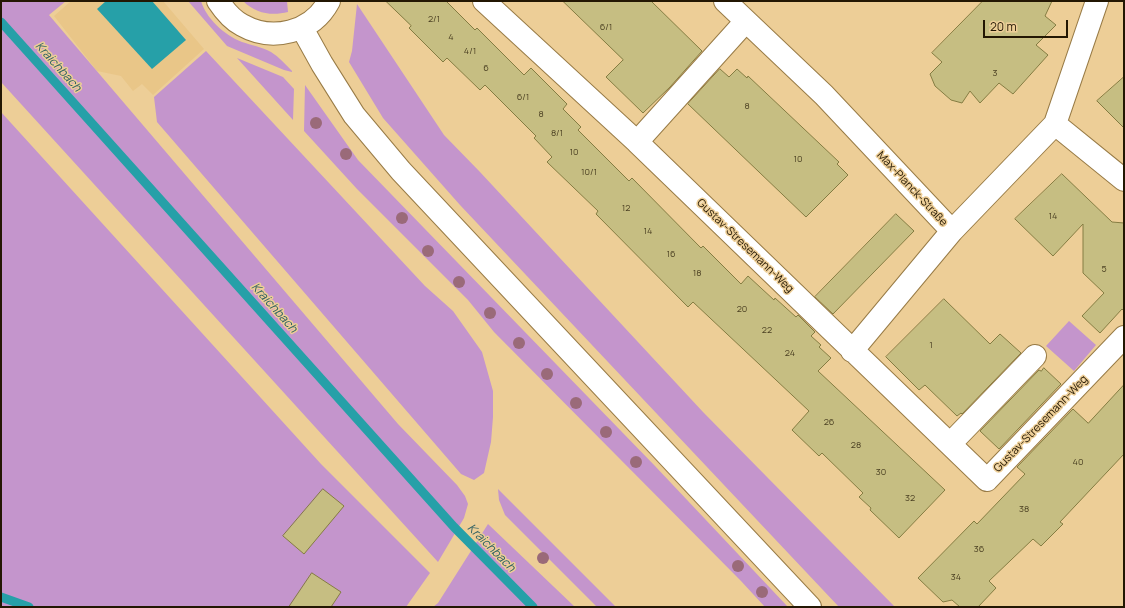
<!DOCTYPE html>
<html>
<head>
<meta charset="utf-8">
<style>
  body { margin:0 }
  #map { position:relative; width:1125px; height:608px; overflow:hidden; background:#edce97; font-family:Manrope,sans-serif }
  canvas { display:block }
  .frame { position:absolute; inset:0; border:2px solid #231703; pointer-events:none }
  .scale { position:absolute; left:983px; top:20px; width:85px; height:18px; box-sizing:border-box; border:2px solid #231703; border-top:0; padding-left:5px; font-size:12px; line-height:14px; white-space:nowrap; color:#231703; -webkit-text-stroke:3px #edce97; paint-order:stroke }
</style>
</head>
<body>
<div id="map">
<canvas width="1125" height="608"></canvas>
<div class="frame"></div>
<div class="scale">20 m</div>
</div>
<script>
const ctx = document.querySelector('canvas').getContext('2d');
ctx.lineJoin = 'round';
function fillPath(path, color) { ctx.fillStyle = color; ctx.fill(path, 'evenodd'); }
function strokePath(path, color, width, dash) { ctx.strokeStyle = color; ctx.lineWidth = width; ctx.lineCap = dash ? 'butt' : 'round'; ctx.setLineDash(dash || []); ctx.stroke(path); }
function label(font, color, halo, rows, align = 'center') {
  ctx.font = font + ' Manrope,sans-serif'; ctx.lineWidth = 3; ctx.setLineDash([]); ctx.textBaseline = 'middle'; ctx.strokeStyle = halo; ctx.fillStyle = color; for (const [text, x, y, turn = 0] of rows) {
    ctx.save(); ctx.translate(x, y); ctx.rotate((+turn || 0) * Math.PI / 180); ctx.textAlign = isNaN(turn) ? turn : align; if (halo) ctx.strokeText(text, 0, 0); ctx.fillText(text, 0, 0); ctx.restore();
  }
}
fillPath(new Path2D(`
  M71,1H163L204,49L153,95L142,84L133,91L121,76L97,71L54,16Z`), '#e9c688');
fillPath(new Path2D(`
  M1,1H66L49,15L398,424L457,485L465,496L468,504L464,518L438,562L1,82Z
  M188,1H201C206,18 224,35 242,42C251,45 262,47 271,52C279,57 285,64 292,71V72L284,70L227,46Z
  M243,1H287L288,12C272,16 256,14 243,1Z
  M357,4L444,135L480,172L703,412L895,607H839L460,205L383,118L349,62L352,51Z
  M206,51L425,286L453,311L482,352L493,391V417L491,442L484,473L474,480L461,474L157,122L154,97Z
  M237,58L283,77L294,89L293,120Z
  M305,85L358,160L655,466L788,607H765L741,581L494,332L468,300L357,189L304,131Z
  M1,112L321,464L430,573L406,607H1Z
  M1069,321L1096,345L1074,371L1046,346Z
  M498,489L616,607H597L505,515L499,500Z
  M488,524L575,607H433L438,603Z`), '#c495cc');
fillPath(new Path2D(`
  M106,1H152L186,40L152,69L97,9Z`), '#26a0a8');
strokePath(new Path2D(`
  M1,22L454,527L533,607
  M1,597L29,607`), '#26a0a8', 9);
const building = new Path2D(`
  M386,1H446L475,30L477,28L524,75L531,68L567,104L563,109L581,127L578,130L629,181L632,178L701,248L703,246L741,284L748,276L774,300L775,298L796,317L798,315L815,332L811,336L821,345L819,347L831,358L818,371L945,490L899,538L870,510L871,508L859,497L863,493L822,453L819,456L792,430L809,411L693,302L688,307L596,214L598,211L547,162L552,157L534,138L536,136L485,85L480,90L447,58L443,62L409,28L411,26Z
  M563,1H651L702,51L670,87L643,113L606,77L623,60Z
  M983,1H1052L1045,16L1056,25L1036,45L1048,55L1013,94L999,83L980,103L970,91L962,103L951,100L935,86L930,74L942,62L932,53Z
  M720,69L729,77L737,69L747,78L748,76L839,162L837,164L848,175L806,217L688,104Z
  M1124,77V128L1097,101Z
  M1062,174L1112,222L1124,223V311L1122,309L1100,333L1082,316L1104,293L1083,273V224L1053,256L1015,219Z
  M896,214L914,231L833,314L815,297Z
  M944,299L990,344L1000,334L1021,353L962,414L961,413L957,416L925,385L919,390L886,357Z
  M1044,368L1061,384L999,449L980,431L1039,370L1041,371Z
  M1124,385V454L1060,522L1063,524L1041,546L1033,539L989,581L996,588L978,607H960L952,600L943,602L918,578L974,521L977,524L1025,474L1017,467L1073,409L1088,423Z
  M323,489L344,506L304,554L283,536Z
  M312,573L341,592L331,607H289Z`);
fillPath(building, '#c6be82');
strokePath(building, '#847c42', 1);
const minor = new Path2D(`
  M484,1L637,142L987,480L1124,337
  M725,1L824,95L952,231L1055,124L1097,1
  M1055,124L1124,180
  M637,142L746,21
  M852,351L952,231
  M950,444L1035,356`);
const major = new Path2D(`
  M218,1C224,10 232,20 242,25C272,42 312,33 329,1
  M302,28L322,64L354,115L401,171L810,607`);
strokePath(minor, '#987b46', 24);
strokePath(major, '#987b46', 24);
strokePath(minor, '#fff', 22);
strokePath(major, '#fff', 22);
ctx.fillStyle = '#9a6a79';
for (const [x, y] of [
  [316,123],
  [346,154],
  [402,218],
  [428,251],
  [459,282],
  [490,313],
  [519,343],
  [547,374],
  [576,403],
  [606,432],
  [636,462],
  [543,558],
  [738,566],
  [762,592]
]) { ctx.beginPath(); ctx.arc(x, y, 6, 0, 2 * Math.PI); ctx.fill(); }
label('9px', '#4c4123', null, [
  ["2/1",434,19],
  ["6/1",606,27],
  ["4",451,37],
  ["4/1",470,51],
  ["6",486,68],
  ["3",995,73],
  ["6/1",523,97],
  ["8",747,106],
  ["8",541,114],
  ["8/1",557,133],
  ["10",574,152],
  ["10",798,159],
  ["10/1",589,172],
  ["12",626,208],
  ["14",1053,216],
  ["14",648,231],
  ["16",671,254],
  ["5",1104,269],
  ["18",697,273],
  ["20",742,309],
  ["22",767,330],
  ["1",931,345],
  ["24",790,353],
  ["26",829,422],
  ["28",856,445],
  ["40",1078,462],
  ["30",881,472],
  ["32",910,498],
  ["38",1024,509],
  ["36",979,549],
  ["34",956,577]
]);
label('11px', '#231703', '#edce97', [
  ["Max-Planck-Straße",912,189,47],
  ["Gustav-Stresemann-Weg",745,246,44],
  ["Gustav-Stresemann-Weg",1041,424,-46]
]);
label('italic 12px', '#2f6063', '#edce97', [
  ["Kraichbach",58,67,48],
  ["Kraichbach",274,308,48],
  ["Kraichbach",491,548,45]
]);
</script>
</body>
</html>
